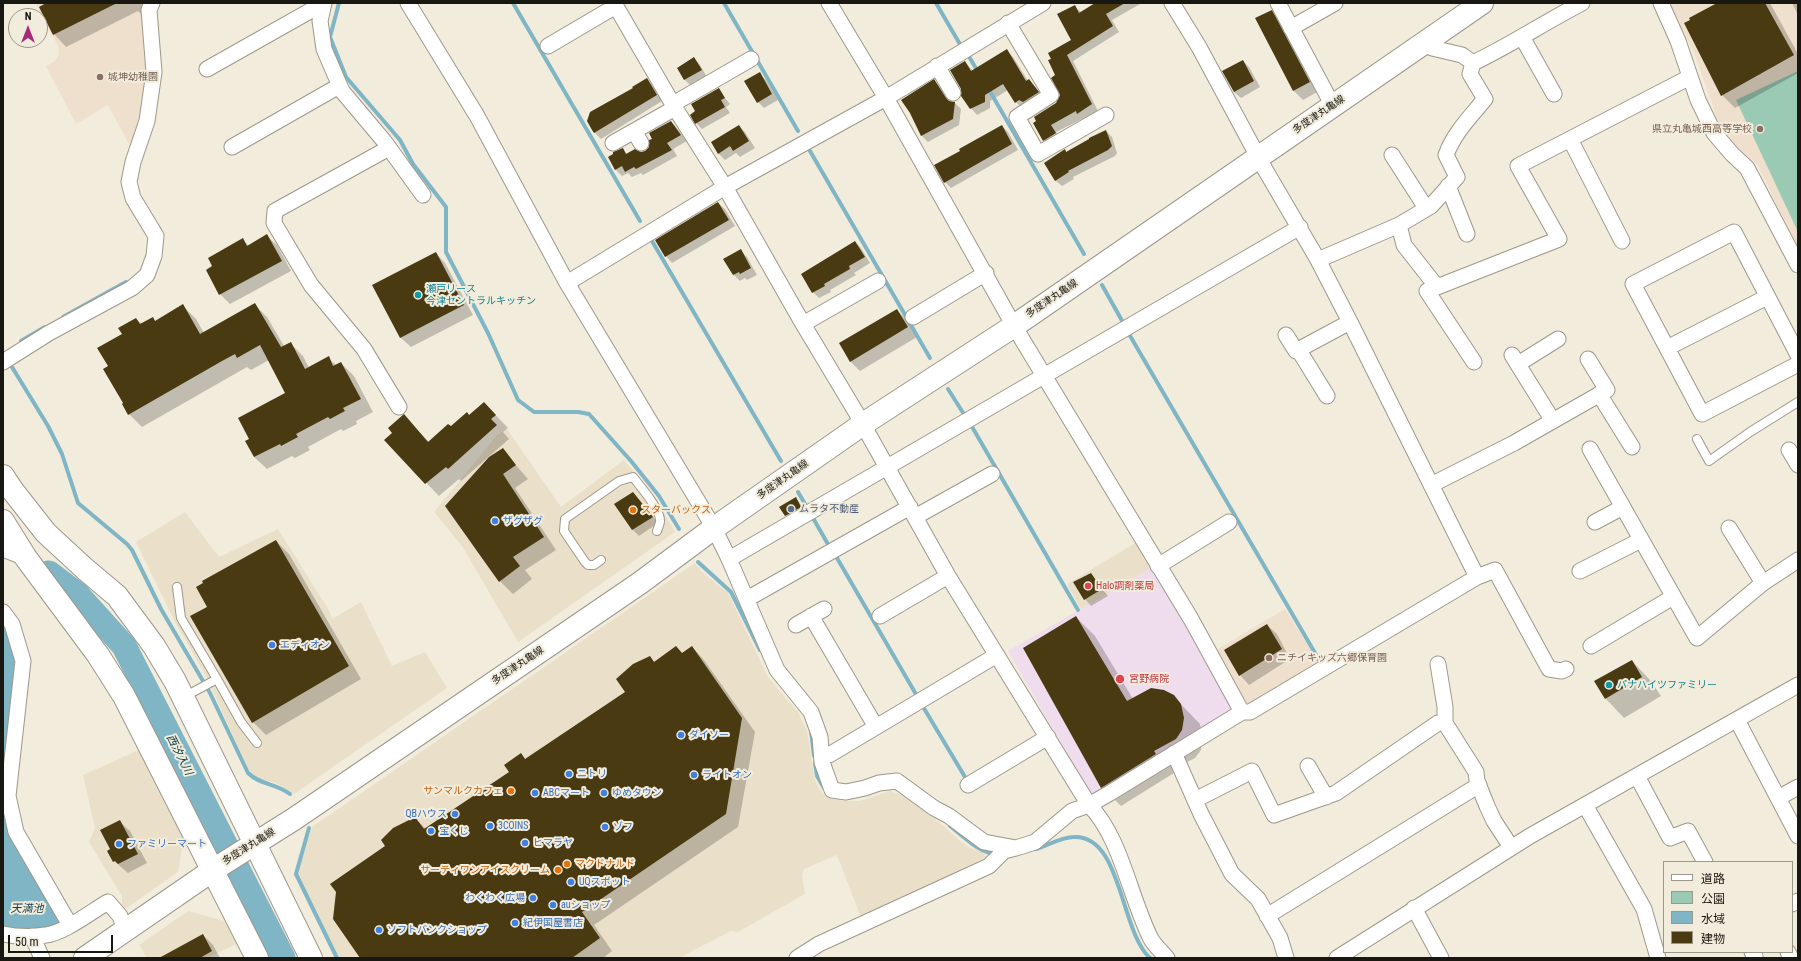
<!DOCTYPE html>
<html>
<head>
<meta charset="utf-8">
<style>
  body { margin:0 }
  #map { position:relative; width:1801px; height:961px; overflow:hidden; background:#f2ecdc; font-family:"Roboto Condensed","Noto Sans JP",sans-serif }
  canvas { display:block }
  .frame { position:absolute; inset:0; border:4px solid #191711; pointer-events:none }
  .legend { position:absolute; left:1663px; top:861px; width:130px; height:92px; box-sizing:border-box; background:#f2ecdc; border:1px solid #9b978b; margin:0; padding:5px 7px; list-style:none; font-size:12px; color:#191711 }
  .legend li { display:flex; align-items:center; gap:8px; height:20px }
  .legend b { width:20px; border:1px solid #9b978b }
  .north { position:absolute; left:8px; top:8px; width:40px; height:40px; box-sizing:border-box; background:#f2ecdc; border:1px solid #9b978b; border-radius:50%; rotate:0deg; font-size:11px; font-weight:700; line-height:16px; text-align:center; color:#191711 }
  .north::after { content:''; display:block; margin:auto; width:14px; height:18px; background:#a82a7a; clip-path:polygon(50% 0,100% 100%,50% 72%,0 100%) }
  .scale { position:absolute; left:8px; top:935px; width:105px; height:18px; box-sizing:border-box; border:2px solid #191711; border-top:0; padding-left:5px; font-size:12px; line-height:14px; white-space:nowrap; color:#191711; -webkit-text-stroke:3px #f2ecdc; paint-order:stroke }
</style>
</head>
<body>
<div id="map">
<canvas width="1801" height="961"></canvas>
<div class="frame"></div>
<ul class="legend">
<li><b style="height:5px;background:#fff"></b>道路</li>
<li><b style="height:11px;background:#9acab3"></b>公園</li>
<li><b style="height:11px;background:#7fb5c4"></b>水域</li>
<li><b style="height:11px;background:#493a12"></b>建物</li>
</ul>
<div class="north">N</div>
<div class="scale">50 m</div>
</div>
<script>
const ctx = document.querySelector('canvas').getContext('2d');
ctx.lineJoin = 'round';
function fillPath(path, color) { ctx.fillStyle = color; ctx.fill(path, 'evenodd'); }
function strokePath(path, color, width, dash) { ctx.strokeStyle = color; ctx.lineWidth = width; ctx.lineCap = dash ? 'butt' : 'round'; ctx.setLineDash(dash || []); ctx.stroke(path); }
function label(font, color, halo, rows, align = 'center') {
  ctx.font = font + ' "Roboto Condensed","Noto Sans JP",sans-serif'; ctx.lineWidth = 4; ctx.setLineDash([]); ctx.textBaseline = 'middle'; ctx.strokeStyle = halo; ctx.fillStyle = color; for (const [text, x, y, turn = 0] of rows) {
    ctx.save(); ctx.translate(x, y); ctx.rotate((+turn || 0) * Math.PI / 180); ctx.textAlign = isNaN(turn) ? turn : align; if (halo) ctx.strokeText(text, 0, 0); ctx.fillText(text, 0, 0); ctx.restore();
  }
}
fillPath(new Path2D(`
  M507,429L561,507L624,460L656,499L675,532L518,642L462,546L434,512L497,435Z
  M185,512L219,557L278,529L330,612L332,619L361,602L392,666L425,652L447,688L294,794L276,783L255,778L249,771L207,678L175,622L136,542Z
  M1137,542L1152,568L1081,609L1067,584Z
  M695,563L701,571L728,593L768,677L798,712L807,731L815,781L823,794L832,799L844,801H860L890,791L904,796L945,827L961,842L970,848L981,851L986,857L862,920L837,855L804,869L802,875L805,894L738,932L731,931L679,958H339L297,873L312,827Z
  M139,750L184,838L178,872L122,911V896L89,842L95,828L83,775Z
  M188,911L228,922L238,943L207,958H147L139,945Z`), '#eae0c9');
fillPath(new Path2D(`
  M38,3H147L151,65L134,148L130,146L108,105L76,124L46,66L55,61L59,54L58,46L36,4Z
  M1669,3H1798V249L1757,164L1732,143L1719,124L1695,55Z
  M1285,609L1322,667L1250,708L1216,650Z`), '#efe0cd');
fillPath(new Path2D(`
  M1152,568L1234,707L1232,716L1094,794L1089,792L1008,651Z`), '#efdcec');
fillPath(new Path2D(`
  M1798,71V232L1736,100Z`), '#9acab3');
fillPath(new Path2D(`
  M3,624L8,630L20,660L4,812L6,823L11,837L62,921C53,938 20,930 3,929Z`), '#7fb5c4');
fillPath(new Path2D(`
  M48,3H149L146,19L138,11L66,47L54,34Z
  M1097,3H1142L1112,20L1119,32L1073,61L1098,111L1056,132L1061,140L1050,146L1044,140L1061,95L1057,76L1072,40L1074,6L1081,12Z
  M1719,3H1770L1798,54V73L1735,108L1722,95Z
  M1792,3H1798V15Z
  M1271,11L1281,21L1319,91L1303,100L1293,90Z
  M1007,51L1013,57L1028,81L1029,80L1035,87L1044,99L1022,109L1016,102L1008,90L990,101V108L977,115L971,108L965,62L973,71Z
  M694,58L700,65L707,77L691,86L684,79Z
  M1243,61L1249,67L1260,87L1241,98L1234,92Z
  M760,74L766,80L778,100L764,108L758,102Z
  M647,79L653,86L662,101L601,139L592,130L635,89Z
  M934,80L940,87L950,102H954L961,109L959,125L928,142L922,136L910,113Z
  M718,90L730,104L726,107L730,113L702,129L696,123Z
  M674,125L687,141L673,149L677,156L643,175L641,173L632,177L628,173L622,176L616,170L609,158L622,149L627,154L646,152Z
  M739,126L745,132L755,148L740,157L736,153L725,160L719,154L713,143Z
  M1002,126L1008,132L1018,150L951,188L945,182Z
  M1106,131L1112,137L1117,153L1115,156L1073,177L1074,179L1062,186L1055,180L1053,157L1065,150L1067,153Z
  M718,203L725,209L735,226L672,263L666,256L656,240Z
  M267,236L277,245L291,271L230,304L220,294L214,266L243,240L249,246Z
  M855,242L861,248L870,263L854,273L856,275L830,290L831,292L819,298L813,292Z
  M741,251L747,257L757,275L747,280L745,278L740,281L733,274Z
  M436,253L445,263L473,315L411,347L401,338L374,285Z
  M254,304L267,317L284,346L290,343L303,356L309,368L328,358L336,365L341,363L354,376L373,412L356,421L357,424L343,431L341,429L308,447L310,450L295,458L292,456L267,469L254,457L251,440L287,394L269,360L251,370L247,367L142,427L129,414L109,366L123,334L136,319L142,324L152,318L156,322L183,306L196,319L204,333Z
  M897,310L906,319L917,337L860,371L850,361Z
  M484,403L508,428L503,432L509,439L461,481L459,479L439,496L385,440L393,433L404,416L429,442L470,416Z
  M502,449L528,479L515,488L556,550L525,570L532,579L513,594L500,581Z
  M633,493L658,523L639,536L633,530L615,504Z
  M796,498L807,513L792,522L786,515Z
  M276,541L289,554L361,679L266,735L253,722L208,607Z
  M1090,574L1108,596L1091,606L1085,599L1075,583Z
  M1076,617L1095,636L1133,699L1173,696L1200,724L1202,737L1201,750L1195,758L1172,770L1174,773L1121,806L1102,787Z
  M1267,625L1277,634L1290,659L1249,685L1240,675Z
  M692,647L704,660L755,732L738,827L594,925L612,951L603,958H362L386,847L415,818L426,829L510,772L521,754L526,760L626,692L650,657L655,663L683,654Z
  M1632,661L1650,680L1661,696L1624,718L1606,699Z
  M120,822L130,831L147,863L128,873L114,861L112,850Z
  M203,935L213,945L220,958H161Z`), '#0003');
strokePath(new Path2D(`
  M339,3L330,37L346,77L400,140L413,164L446,207V252L488,333L518,400L534,412H578L589,414L631,461L659,496L679,529
  M513,3L640,221
  M724,3L798,131
  M936,3L961,46
  M967,53L978,72
  M988,88L1084,254
  M810,151L930,358
  M652,241L781,461
  M1102,285L1125,326
  M63,317L126,282
  M1129,334L1322,665
  M21,341L45,327
  M12,367L48,426L62,454L78,503L127,544L132,550L161,609L210,693L248,773C260,785 276,783 290,794
  M948,389L967,419
  M971,425L1078,610
  M798,492L808,509
  M813,518L829,546
  M837,558L917,696
  M698,562L731,592L760,650
  M922,705L965,777
  M811,731L814,756
  M815,763L817,776L824,788
  M950,826C963,836 979,853 996,854
  M309,828L296,874L337,958
  M1036,849C1048,845 1062,837 1074,837C1122,835 1120,931 1150,958`), '#7fb5c4', 4);
strokePath(new Path2D(`
  M49,573L78,595L124,646L283,958`), '#7fb5c4', 25);
fillPath(new Path2D(`
  M46,3H117L53,35L39,7Z
  M1095,3H1125L1106,14L1113,26L1067,55L1092,104L1077,114L1076,111L1051,125L1056,133L1043,141L1033,123L1036,121L1034,117L1056,103L1060,95L1051,78L1055,75L1048,60L1051,59L1048,53L1071,40L1057,14L1075,5L1079,13Z
  M1717,3H1765L1794,55L1721,96L1684,23L1690,20L1689,18Z
  M1272,10L1310,82L1293,91L1255,18Z
  M1007,49L1026,81L1029,79L1039,92L1023,102L1019,100L1015,103L1003,84L985,95V102L970,109L961,96V89L950,70L965,61L971,71Z
  M694,57L702,70L684,80L677,68Z
  M1243,60L1254,81L1234,92L1222,71Z
  M760,72L772,94L757,103L744,81Z
  M647,78L657,95L594,133L592,130L587,121L590,112L633,88L632,87Z
  M934,79L946,98L949,101L955,102L953,119L921,136L910,113L901,100Z
  M719,88L725,98L721,100L725,107L695,124L690,115L695,111L691,104Z
  M671,121L681,135L667,143L672,150L636,169L634,167L625,172L622,166L615,170L608,157L613,154V152L623,148L626,154L635,149L641,152L645,151L649,147V140L652,139L649,133Z
  M739,125L749,141L733,151L730,146L718,154L711,142Z
  M1002,125L1012,144L944,183L934,165L960,151L959,149Z
  M1106,130L1112,146L1108,150L1068,171L1069,172L1055,181L1044,163L1065,149L1066,152L1089,139V138Z
  M718,202L729,220L665,257L655,240Z
  M267,234L282,261L219,295L206,270L212,266L208,258L243,238L247,246Z
  M855,241L865,257L849,266L850,269L824,284L825,286L812,293L801,274Z
  M741,249L751,268L740,274L739,272L733,275L723,259Z
  M436,252L464,305L400,338L372,285Z
  M255,303L281,347L291,342L305,369L329,356L333,366L341,362L361,399L343,408L345,411L330,419L328,417L296,434L298,437L281,446L280,444L254,457L245,441L249,439L238,418L285,393L260,345L237,358L235,354L222,361L128,415L122,404L123,403L103,369L108,366L97,348L122,334L118,328L136,318L140,324L153,317L155,321L183,304L200,334Z
  M897,309L908,327L850,362L839,343Z
  M484,402L496,415L491,419L497,425L448,469L446,467L425,484L384,440L392,433L388,428L404,414L428,442L448,424L451,426L467,412L469,415Z
  M503,448L516,465L503,474L544,537L513,557L520,566L499,582L445,506L489,457Z
  M633,492L653,517L632,530L614,504Z
  M796,497L801,507L785,516L779,507Z
  M276,540L349,666L252,723L190,616L207,607L196,587L203,583L202,581Z
  M1091,573L1102,589L1084,600L1073,582Z
  M1076,616L1127,701L1151,688L1164,690L1174,695L1181,704L1184,718L1182,730L1176,739L1154,751L1156,754L1101,788L1023,648Z
  M1267,624L1282,649L1239,676L1224,650Z
  M676,646L682,653L692,646L742,718L726,814L582,912L600,938L572,958H360L333,919L336,892L330,884L385,846L381,840L393,828L415,817L424,829L509,772L504,765L521,753L525,759L625,692L616,679L633,664L650,656L654,662Z
  M1632,660L1642,677L1605,699L1594,681Z
  M120,820L138,854L118,864L115,861L113,862L107,851L110,849L100,830Z
  M203,934L212,951L200,958H159Z`), '#493a12');
const lane = new Path2D(`
  M1697,439L1709,461L1750,432L1798,402
  M601,560L594,565H588L585,562L564,531L565,519L619,481L633,477C640,486 661,510 660,521C660,524 658,528 657,531
  M177,587L181,618L217,679L184,697
  M217,679L241,722L257,743`);
const street = new Path2D(`
  M324,3L320,21L324,49L342,91L384,141L423,195
  M408,3L477,116L567,283L714,528L729,559L777,670L811,712L820,737L822,762L832,790L846,792L865,788L879,783L897,781L934,808L949,816L984,842L1016,848L1035,842L1072,811L1089,805L1110,793L1242,712H1250L1477,577L1495,570L1549,669L1562,671L1566,669
  M614,3L675,108L725,187L803,324L857,414L948,576L1089,805C1121,837 1130,898 1151,939C1155,946 1162,952 1167,958
  M829,3L886,98L1014,326L1191,619L1242,712
  M1172,3L1199,47L1263,166L1318,260L1350,322L1477,577
  M1278,3L1333,106
  M1661,3L1678,41L1698,100L1714,133L1732,154L1747,168L1798,265
  M1008,23L1051,95L1017,117L1038,154L1106,115
  M1291,28L1335,3
  M1522,37L1554,94
  M1426,42L1432,48L1462,55L1473,63
  M548,46L616,6
  M937,66L953,93
  M207,69L324,3
  M673,104L751,59
  M634,131L641,143
  M1570,139L1622,241
  M613,143L675,108
  M232,147L339,86
  M389,148L275,211L274,223L311,285L364,349L399,407
  M1392,155L1426,208
  M1448,186L1467,234
  M1399,225L1404,245L1437,287L1427,291L1474,362
  M1318,260L1399,225L1431,206L1457,177L1446,155C1454,133 1471,116 1485,99L1470,74L1473,63C1511,45 1545,22 1582,3
  M567,283L725,187L886,98L1043,3
  M1437,287L1559,239L1518,166L1690,77
  M913,317L986,273
  M803,324L878,281
  M1286,335L1296,351L1350,322
  M1667,348L1767,297
  M1298,349L1327,396
  M1512,355L1553,421
  M1798,355L1734,232L1633,284L1702,414L1798,364
  M3,362L49,333L132,288L147,275L154,256L156,236L133,198L129,182L133,162L147,121L154,72L149,10L152,3
  M1518,364L1558,339
  M1599,394L1632,447
  M1590,449L1697,638L1763,583L1798,560
  M1789,450L1798,465
  M1431,485L1514,443L1607,390L1588,359
  M915,517L992,474
  M1595,522L1623,507
  M1729,528L1763,583
  M3,549L26,558
  M729,559L1300,227
  M1158,566L1229,522
  M1580,571L1641,540
  M747,599L910,507
  M3,612L12,624L23,661L8,796L16,832L70,925
  M811,616L876,727
  M880,616L948,576
  M796,625L824,609
  M1591,646L1673,597
  M1438,664L1445,707V723
  M1737,720L1798,836
  M1174,753L1201,814L1232,874L1258,899L1280,938L1286,958
  M829,755L997,655
  M1308,766L1326,797
  M1637,776L1670,838L1688,831L1705,862
  M968,785L1048,737
  M1778,798L1798,787
  M1195,800L1252,771L1274,815L1336,793L1438,723H1445L1476,772L1477,781L1487,806L1494,821L1511,847
  M1585,805L1644,909L1658,958
  M1792,904L1798,901
  M1414,908L1441,958
  M1267,916L1479,785
  M3,934C17,937 32,937 46,935C64,933 92,911 108,902L120,916L125,930
  M32,936L42,958
  M1752,952L1755,956
  M1788,952L1791,958
  M797,958L819,944L989,866L1004,851L1016,848
  M1337,958L1530,836L1798,685`);
const secondary = new Path2D(`
  M3,476L13,491L46,533L85,569L117,596L154,646L175,681L311,958
  M3,521L26,558L98,655L124,696L257,958
  M85,958L213,870L294,819L640,583L714,528L863,424L1014,326L1482,3`);
strokePath(lane, '#9e988a', 10);
strokePath(street, '#9e988a', 17);
strokePath(secondary, '#9e988a', 24);
strokePath(lane, '#fff', 8);
strokePath(street, '#fff', 15);
strokePath(secondary, '#fff', 22);
for (const [x, y, r, color] of [
  [100,77,4,"#8d6e63"],
  [1760,129,4,"#8d6e63"],
  [418,295,4,"#0f9aa8"],
  [791,509,4,"#5c6f8a"],
  [633,510,4,"#e8710a"],
  [495,521,4,"#3f7fe0"],
  [1088,586,4,"#e0444e"],
  [272,645,4,"#3f7fe0"],
  [1269,658,4,"#8d6e63"],
  [1120,679,5,"#e0444e"],
  [1609,685,4,"#0f9aa8"],
  [681,735,4,"#3f7fe0"],
  [569,774,4,"#3f7fe0"],
  [694,775,4,"#3f7fe0"],
  [511,791,4,"#e8710a"],
  [535,793,4,"#3f7fe0"],
  [604,793,4,"#3f7fe0"],
  [455,814,4,"#3f7fe0"],
  [490,826,4,"#3f7fe0"],
  [605,827,4,"#3f7fe0"],
  [431,831,4,"#3f7fe0"],
  [525,843,4,"#3f7fe0"],
  [119,844,4,"#3f7fe0"],
  [567,864,4,"#e8710a"],
  [558,870,4,"#e8710a"],
  [571,882,4,"#3f7fe0"],
  [533,898,4,"#3f7fe0"],
  [553,905,4,"#3f7fe0"],
  [515,923,4,"#3f7fe0"],
  [379,930,4,"#3f7fe0"]
]) { const dot = new Path2D(); dot.arc(x, y, r, 0, 2 * Math.PI); ctx.fillStyle = color; ctx.fill(dot); strokePath(dot, '#f2ecdc', 1.5); }
label('10px', '#785e54', '#f2ecdc', [
  ["城坤幼稚園",108,77],
  ["県立丸亀城西高等学校",1752,129,"right"],
  ["ニチイキッズ六郷保育園",1277,658]
], 'left');
label('10px', '#191711', '#f2ecdc', [
  ["多度津丸亀線",1319,115,-34],
  ["多度津丸亀線",1052,299,-34],
  ["多度津丸亀線",783,480,-35],
  ["多度津丸亀線",518,666,-34],
  ["多度津丸亀線",249,847,-32]
]);
label('10px', '#0d838f', '#f2ecdc', [
  ["瀬戸リース",426,289],
  ["今津セントラルキッチン",426,301],
  ["パナハイツファミリー",1617,685]
], 'left');
label('10px', '#4e5e75', '#f2ecdc', [
  ["ムラタ不動産",799,509]
], 'left');
label('10px', '#c56008', '#f2ecdc', [
  ["スターバックス",641,510],
  ["サンマルクカフェ",503,791,"right"],
  ["マクドナルド",575,864],
  ["サーティワンアイスクリーム",550,870,"right"]
], 'left');
label('10px', '#366cbe', '#f2ecdc', [
  ["ザグザグ",503,521],
  ["エディオン",280,645],
  ["ダイソー",689,735],
  ["ニトリ",577,774],
  ["ライトオン",702,775],
  ["ABCマート",543,793],
  ["ゆめタウン",612,793],
  ["QBハウス",447,814,"right"],
  ["3COINS",498,826],
  ["ゾフ",613,827],
  ["宝くじ",439,831],
  ["ヒマラヤ",533,843],
  ["ファミリーマート",127,844],
  ["UQスポット",579,882],
  ["わくわく広場",525,898,"right"],
  ["auショップ",561,905],
  ["紀伊国屋書店",523,923],
  ["ソフトバンクショップ",387,930]
], 'left');
label('10px', '#be3a42', '#f2ecdc', [
  ["Halo調剤薬局",1096,586],
  ["宮野病院",1129,679]
], 'left');
label('italic 11px', '#0f404b', '#f2ecdc', [
  ["西汐入川",179,755,63],
  ["天満池",27,909]
]);
</script>
</body>
</html>
